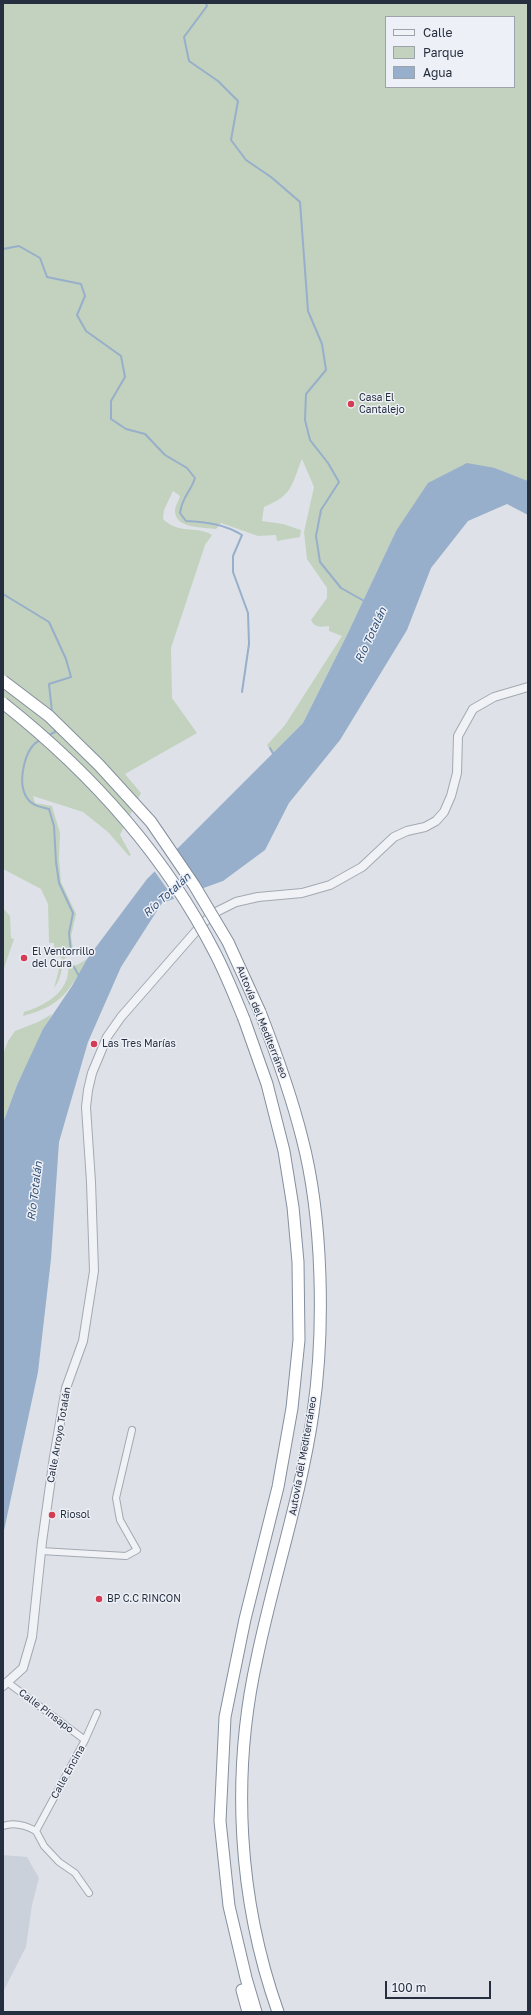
<!DOCTYPE html>
<html>
<head>
<meta charset="utf-8">
<style>
  body { margin:0 }
  #map { position:relative; width:531px; height:2015px; overflow:hidden; background:#dee2e8; font-family:"Golos Text",sans-serif }
  canvas { display:block }
  .frame { position:absolute; inset:0; border:4px solid #262f3f; pointer-events:none }
  .legend { position:absolute; left:385px; top:16px; width:130px; height:72px; box-sizing:border-box; background:#edf0f6; border:1px solid #9da3ad; margin:0; padding:5px 7px; list-style:none; font-size:12px; color:#262f3f }
  .legend li { display:flex; align-items:center; gap:8px; height:20px }
  .legend b { width:20px; border:1px solid #9da3ad }
  .scale { position:absolute; left:385px; top:1981px; width:106px; height:18px; box-sizing:border-box; border:2px solid #262f3f; border-top:0; padding-left:5px; font-size:12px; line-height:14px; white-space:nowrap; color:#262f3f; -webkit-text-stroke:3px #edf0f6; paint-order:stroke }
</style>
</head>
<body>
<div id="map">
<canvas width="531" height="2015"></canvas>
<div class="frame"></div>
<ul class="legend">
<li><b style="height:5px;background:#f0f2f6"></b>Calle</li>
<li><b style="height:11px;background:#c3d2be"></b>Parque</li>
<li><b style="height:11px;background:#97afca"></b>Agua</li>
</ul>
<div class="scale">100 m</div>
</div>
<script>
const ctx = document.querySelector('canvas').getContext('2d');
ctx.lineJoin = 'round';
function fillPath(path, color) { ctx.fillStyle = color; ctx.fill(path, 'evenodd'); }
function strokePath(path, color, width, dash) { ctx.strokeStyle = color; ctx.lineWidth = width; ctx.lineCap = dash ? 'butt' : 'round'; ctx.setLineDash(dash || []); ctx.stroke(path); }
function label(font, color, halo, rows, align = 'center') {
  ctx.font = font + ' "Golos Text",sans-serif'; ctx.lineWidth = 3; ctx.setLineDash([]); ctx.textBaseline = 'middle'; ctx.strokeStyle = halo; ctx.fillStyle = color; for (const [text, x, y, turn = 0] of rows) {
    ctx.save(); ctx.translate(x, y); ctx.rotate((+turn || 0) * Math.PI / 180); ctx.textAlign = isNaN(turn) ? turn : align; if (halo) ctx.strokeText(text, 0, 0); ctx.fillText(text, 0, 0); ctx.restore();
  }
}
fillPath(new Path2D(`
  M3,1855L27,1857L39,1878L32,1905L26,1947L3,1992Z`), '#cbd1da');
fillPath(new Path2D(`
  M3,3H528V481L495,468L396,531L346,637L303,723L272,754L267,745L285,725L342,636L329,631V626C320,627 315,628 311,620L327,598V588L307,559L304,532L314,487L302,459C291,486 293,495 264,507L262,521L283,524L301,530L300,537L277,541L276,535L258,536L221,523L216,529C204,527 175,529 175,511C175,506 179,500 180,496L173,491L164,510L163,519C179,535 196,525 212,535L205,545L171,648L172,698L197,733L125,774L141,793L120,835L131,855L129,856L108,832L83,812L33,796L35,803L52,806L60,833L59,859L61,882L76,914L71,936L74,955L66,956C60,968 63,976 54,988L62,958L55,954L54,943H49L48,904L41,889L3,869ZM386,17H514V87H386Z
  M3,908L10,916L11,938L14,939L3,971Z
  M87,959C69,992 61,1006 23,1016L24,1012C40,1007 59,998 66,981C68,977 68,970 69,965H77Z
  M52,1014L17,1085L3,1123V1054L8,1041L15,1031L38,1022Z`), '#c3d2be');
fillPath(new Path2D(`
  M467,463L495,468L528,481V515L507,504L468,521L431,568L407,630L340,740L289,803L265,850L223,881L162,903L121,967L88,1042L59,1142L51,1259L38,1372L3,1535V1123L17,1085L43,1029L72,986L87,959L147,879L303,723L346,637L396,531L428,483Z`), '#97afca');
fillPath(new Path2D(`
  M175,848L204,890L175,900L153,869Z`), '#dee2e8');
strokePath(new Path2D(`
  M206,3L207,6L184,37L189,61L218,81L238,101L231,140L246,160L271,177L300,202L308,311L322,344L326,370L306,394L305,420L310,440L328,463L339,482L321,510L316,536L320,562L341,588L366,602
  M3,249L19,246L40,258L47,277L81,284L85,296L77,315L86,331L121,356L125,377L111,401V419L126,429L145,434L165,455L187,468L195,478C190,493 182,497 180,513L186,521C206,522 224,524 242,535L233,556V572L248,613L249,644L242,692
  M3,594L49,622L66,659L71,677L49,684L52,712
  M47,736L55,732L54,727
  M40,740C24,748 17,783 27,798C32,806 41,807 49,809L54,826L56,862L59,883L73,913L69,933L71,953
  M270,748L274,755
  M74,967L79,976`), '#97afca', 2);
const minor = new Path2D(`
  M41,1551L126,1556L137,1550L120,1520L116,1498L132,1430
  M7,1682L85,1740
  M3,1826C14,1822 25,1825 36,1831
  M36,1831L85,1740L97,1713
  M36,1831L44,1846L59,1862L75,1873L89,1893`);
const tertiary = new Path2D(`
  M3,1686L23,1668L32,1637L42,1542L54,1457L66,1388L83,1341L94,1271L91,1182L86,1107L88,1090L92,1073L107,1037L121,1017L204,922L218,911L236,902L258,897L302,893L330,885L362,867L394,837L407,831L425,827L436,821L444,812L451,796L457,773L458,736L473,709L494,697L528,687`);
const motorway = new Path2D(`
  M260,1012C276,1053 291,1094 302,1138C323,1218 325,1331 313,1413C301,1496 274,1576 257,1658C231,1775 238,1899 278,2012
  M244,1019L267,1084L284,1151L293,1207L298,1262L299,1340L292,1408L278,1487L245,1619L225,1717L220,1821L229,1906L246,1978L256,2012
  M242,1990L248,2012`);
strokePath(minor, '#a3a9b2', 8);
strokePath(tertiary, '#a3a9b2', 10);
strokePath(motorway, '#848f9f', 13);
strokePath(minor, '#f0f2f6', 6);
strokePath(tertiary, '#f0f2f6', 8);
strokePath(motorway, '#fff', 11);
const motorwayBridge = new Path2D(`
  M3,681L49,716L99,765L151,822L194,885L228,942L260,1012
  M3,703C89,771 165,855 215,953C226,974 235,997 244,1019`);
strokePath(motorwayBridge, '#848f9f', 13, []);
strokePath(motorwayBridge, '#fff', 11);
for (const [x, y, r, color] of [
  [351,404,4,"#d33c52"],
  [24,958,4,"#d33c52"],
  [94,1044,4,"#d33c52"],
  [52,1515,4,"#d33c52"],
  [99,1599,4,"#d33c52"]
]) { const dot = new Path2D(); dot.arc(x, y, r, 0, 2 * Math.PI); ctx.fillStyle = color; ctx.fill(dot); strokePath(dot, '#edf0f6', 1.5); }
label('10px', '#262f3f', '#edf0f6', [
  ["Casa El",359,398],
  ["Cantalejo",359,410],
  ["El Ventorrillo",32,952],
  ["del Cura",32,964],
  ["Las Tres Marías",102,1044],
  ["Riosol",60,1515],
  ["BP C.C RINCON",107,1599]
], 'left');
label('10px', '#262f3f', '#edf0f6', [
  ["Autovía del Mediterráneo",262,1022,68],
  ["Calle Arroyo Totalán",59,1435,-80],
  ["Autovía del Mediterráneo",303,1456,-80],
  ["Calle Pinsapo",46,1711,37],
  ["Calle Encina",68,1772,-61]
]);
label('italic 11px', '#2f4d75', '#edf0f6', [
  ["Río Totalán",371,635,-65],
  ["Río Totalán",167,895,-42],
  ["Río Totalán",35,1191,-83]
]);
</script>
</body>
</html>
